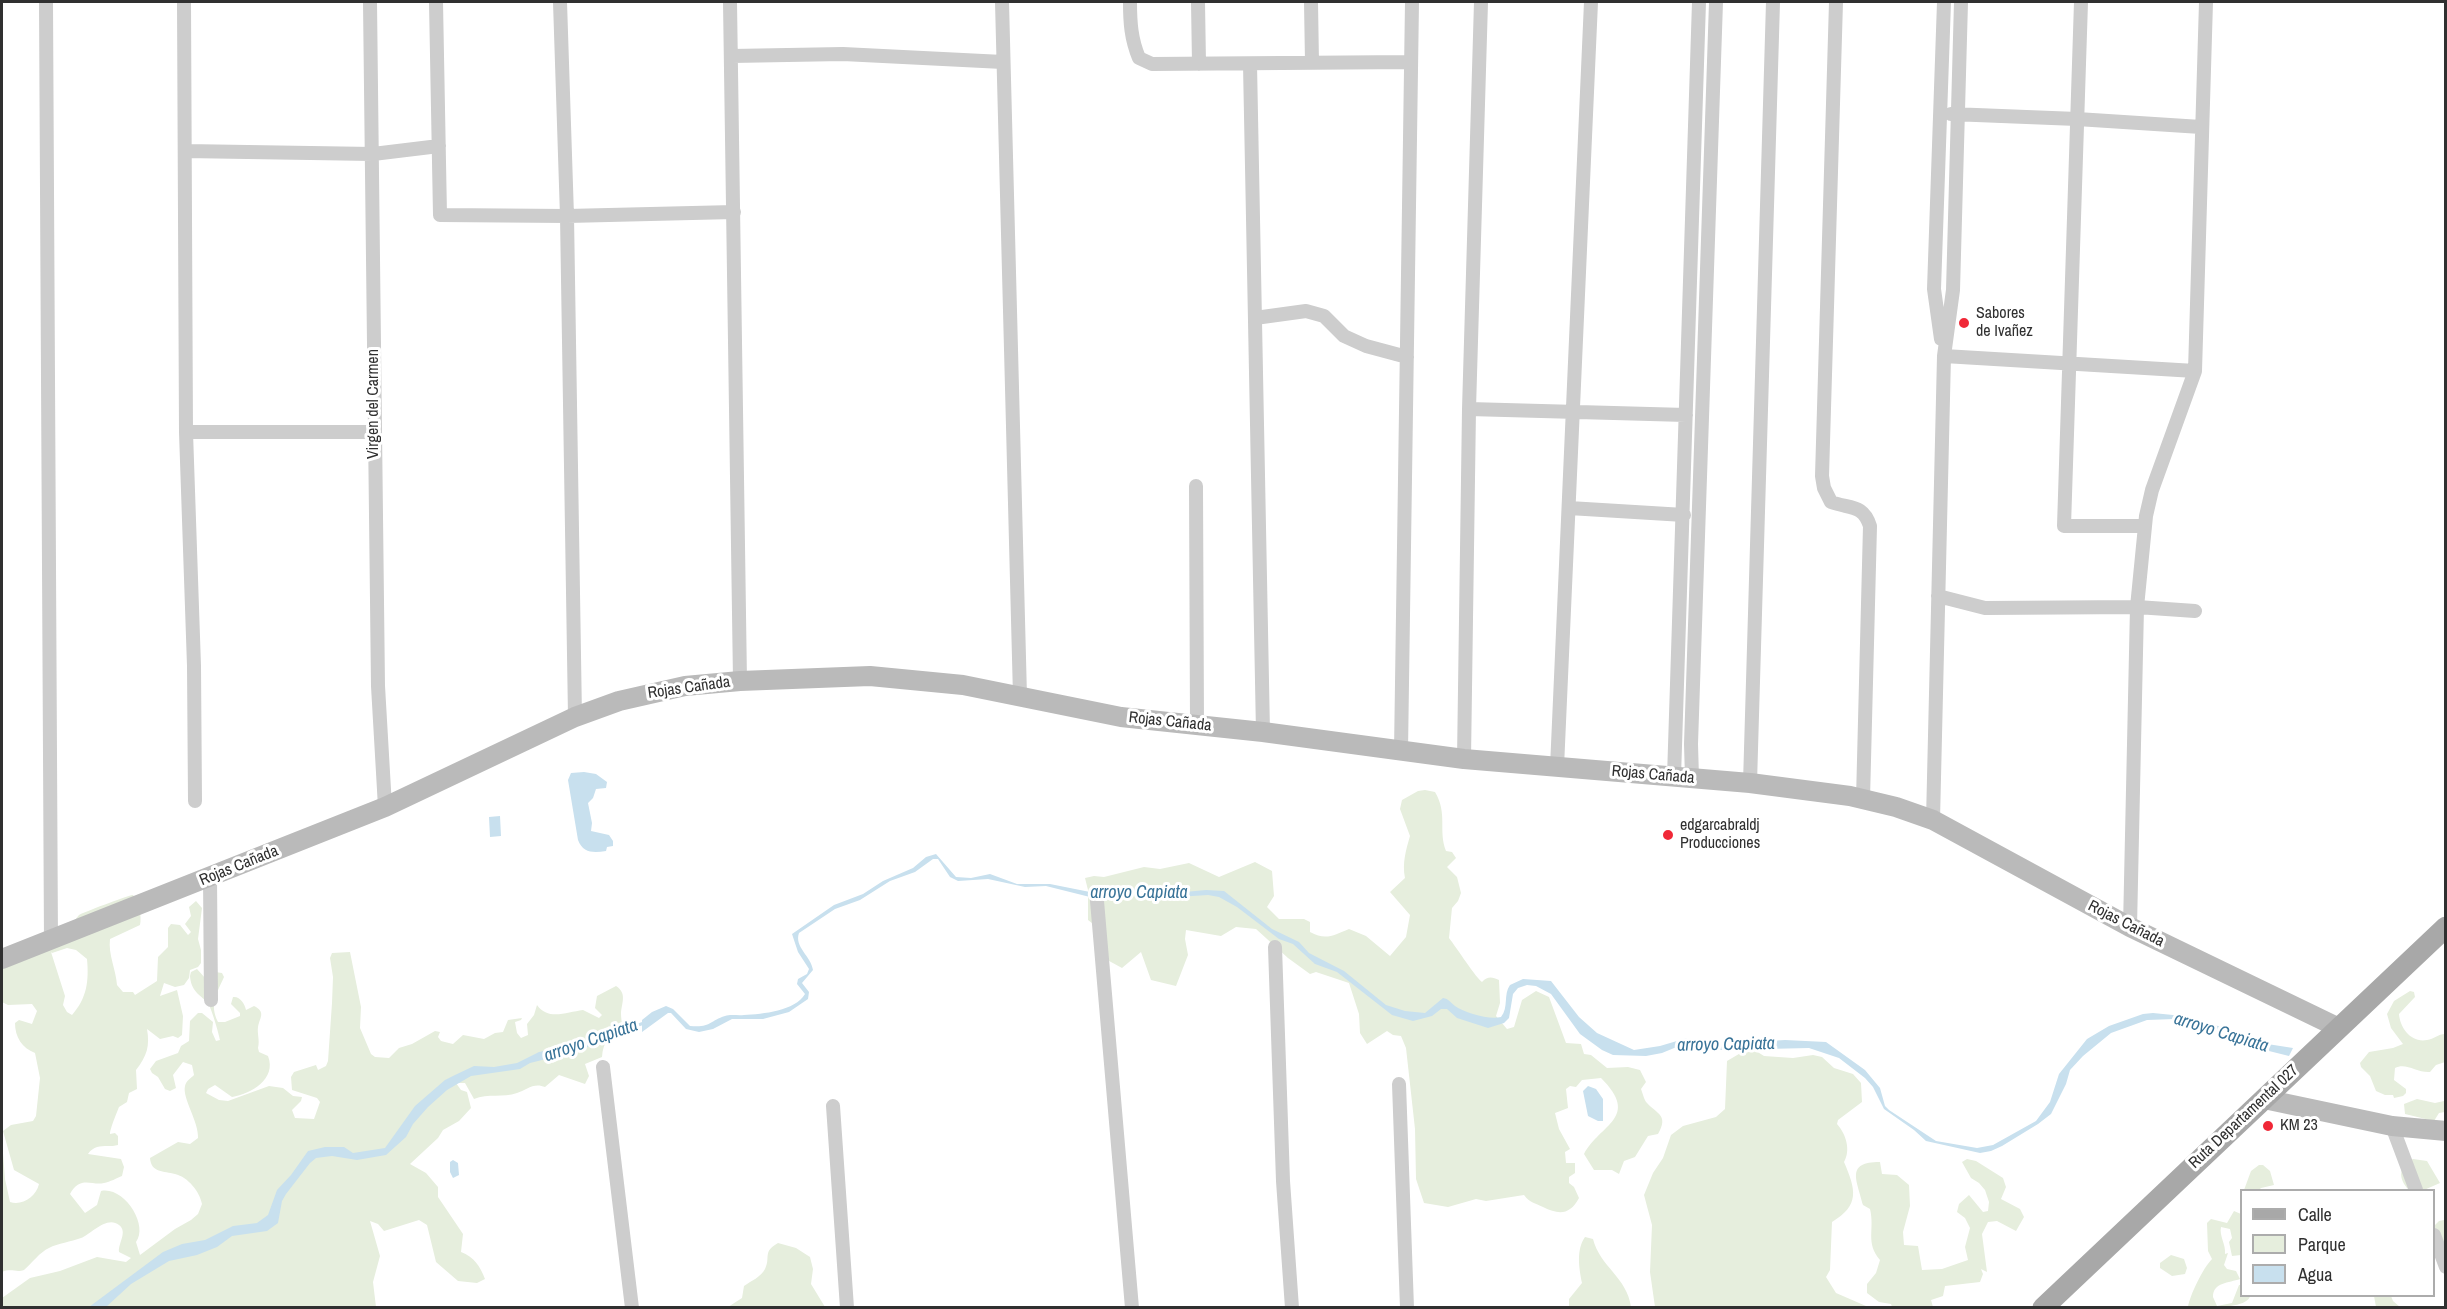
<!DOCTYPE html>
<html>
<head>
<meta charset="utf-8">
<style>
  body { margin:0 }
  #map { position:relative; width:2447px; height:1309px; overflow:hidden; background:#fff; font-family:"Archivo Narrow",sans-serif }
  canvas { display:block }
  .frame { position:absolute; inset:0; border:3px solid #303030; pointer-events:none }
  .legend { position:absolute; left:2240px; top:1189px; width:195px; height:108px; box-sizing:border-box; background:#fff; border:2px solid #acacac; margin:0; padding:8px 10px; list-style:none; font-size:18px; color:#303030 }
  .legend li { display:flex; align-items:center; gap:12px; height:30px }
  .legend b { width:30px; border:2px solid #acacac }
</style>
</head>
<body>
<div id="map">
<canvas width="2447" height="1309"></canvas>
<div class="frame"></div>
<ul class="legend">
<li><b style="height:8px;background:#a8a8a8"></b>Calle</li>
<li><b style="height:16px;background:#e6eedd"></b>Parque</li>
<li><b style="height:16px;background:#c8e0ee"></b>Agua</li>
</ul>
</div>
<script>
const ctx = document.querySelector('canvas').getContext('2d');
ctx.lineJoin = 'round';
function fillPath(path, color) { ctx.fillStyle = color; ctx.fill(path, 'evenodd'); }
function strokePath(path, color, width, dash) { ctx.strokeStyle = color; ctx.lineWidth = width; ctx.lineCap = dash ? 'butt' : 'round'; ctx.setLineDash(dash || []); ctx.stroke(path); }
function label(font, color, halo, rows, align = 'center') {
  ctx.font = font + ' "Archivo Narrow",sans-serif'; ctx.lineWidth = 6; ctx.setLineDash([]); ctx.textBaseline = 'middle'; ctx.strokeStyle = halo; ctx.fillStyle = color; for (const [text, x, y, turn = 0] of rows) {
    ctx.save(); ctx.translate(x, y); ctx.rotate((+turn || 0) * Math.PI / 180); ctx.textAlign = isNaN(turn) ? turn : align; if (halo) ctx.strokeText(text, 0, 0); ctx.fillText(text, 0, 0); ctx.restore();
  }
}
fillPath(new Path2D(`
  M1425,790L1435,792C1448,814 1438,830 1446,851L1452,852L1456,858L1447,867L1457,877L1461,893L1458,901L1452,908L1449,938C1456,947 1477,979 1482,982C1488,976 1492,977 1499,980L1500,1003L1496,1016L1507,1029L1514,1027L1522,1000L1536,991L1549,997L1566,1043L1581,1044L1584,1054L1591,1055L1607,1068L1628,1067L1640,1070L1646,1082L1641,1089C1643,1094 1644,1100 1647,1103C1657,1114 1669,1115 1658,1134L1648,1136L1635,1157L1624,1161L1619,1174L1612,1170H1594L1584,1154C1600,1124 1641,1118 1601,1078L1582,1080L1576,1087L1570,1086L1566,1089L1568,1108L1555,1113L1559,1129L1570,1149L1565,1152L1566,1163H1575V1173L1569,1177V1183L1574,1187L1579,1198C1570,1215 1559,1215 1543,1207C1535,1203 1530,1203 1524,1195L1486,1201L1476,1199L1448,1207L1424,1203L1416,1179L1415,1129L1406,1048L1401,1036L1393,1035L1387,1031L1367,1044L1360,1033L1359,1014L1349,983L1316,972L1310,974L1288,958L1256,929L1236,927L1221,936L1186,930L1185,939L1188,955L1176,986L1151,980L1141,952L1122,968L1100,956L1097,927L1088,920V890L1085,878L1094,876L1104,877L1144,867L1160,869L1189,863L1219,877L1255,862L1272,871L1274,896L1267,907L1279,919H1304L1310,922V932C1326,941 1334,935 1349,929L1366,936L1390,956L1406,937L1410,915L1390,892L1405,878C1402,863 1406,850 1410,836L1400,809L1402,800L1418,791Z
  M133,895C139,901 142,917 140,925L110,939C108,954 116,970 117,985L123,992H133L135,995L157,981L158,957L168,947V928L171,924L180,925L188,935L191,932L185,924L191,916L189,907L196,901L202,908L198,939L201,950V963L198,967L190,970L189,978L184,985L175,987L164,983L160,996L177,990L183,1016L182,1035L178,1038L173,1036L160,1039L147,1029C150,1046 147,1056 136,1070L137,1089L129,1093L127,1102L119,1107C117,1112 110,1129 110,1134L115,1133L118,1136V1145C108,1148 96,1142 88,1154L121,1159L124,1167L122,1176C117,1178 110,1182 104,1183C92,1186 80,1175 70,1194L85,1213L97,1205L101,1191C124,1186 149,1225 136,1242L140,1255L175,1229L191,1220L198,1214L202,1204C200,1192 188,1177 175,1174C164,1171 151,1173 150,1158L178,1142L190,1144L198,1138C199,1122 182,1098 185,1086C186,1081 191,1078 194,1075L192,1065L183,1062L173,1075L176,1088L170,1091L165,1089L158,1077L152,1073L150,1069L156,1061L178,1053L181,1046L189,1041L190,1021L198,1013H202L213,1022L212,1032L216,1041L220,1040C219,1034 211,1007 208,1003C199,994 191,991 190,976L191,972L197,969L206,979L215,972L222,973L224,977C217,993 209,1004 218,1022H225L240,1016V1013L231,1004L233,997C240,996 245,1004 246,1010L254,1006C266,1012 260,1017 258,1027C257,1034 260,1040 258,1048L259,1052L268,1056C277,1079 251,1094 232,1097L215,1085L208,1089L206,1093L219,1100L228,1101L269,1086L283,1088L293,1096L302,1097L301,1101L292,1110L295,1118L314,1119L320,1102L317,1098L292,1090L291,1077L294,1072L316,1065L318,1070L326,1066L328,1061L332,1003L333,977L330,958L332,953L350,952L361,1007L360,1028L371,1054L375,1057L389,1058L399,1048L412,1044L435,1031L440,1032L438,1037L441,1041L453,1044L463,1035L484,1039L495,1033L503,1032L508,1020L522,1018L521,1020L515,1022L517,1033L521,1038L528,1035L527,1024L534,1015L537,1005C548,1021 567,1012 583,1010L599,1018L602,1015L595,1008L597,996L616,986C627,993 622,1002 621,1013C621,1018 622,1023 622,1028C609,1036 603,1042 602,1057L585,1064L589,1076L585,1084L559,1075L545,1087C534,1082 526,1090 517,1093C503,1098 488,1093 474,1099L465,1083H456L461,1090L467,1092L471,1108L459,1121L443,1130L438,1138L410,1164L426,1173L438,1187V1197L463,1234L461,1252C474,1257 480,1266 485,1279L477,1283L458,1281L436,1262L427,1225L419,1220L384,1231L378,1224L370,1221L380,1256L373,1282L376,1307H2V1298L30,1278L60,1271L97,1257L126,1262L131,1258L119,1252C118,1243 128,1232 119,1225C107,1215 91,1234 81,1238C71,1242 58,1243 49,1248C40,1252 32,1263 24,1270C16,1273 12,1268 2,1272V1140L5,1179L10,1202C22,1206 36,1197 39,1184L14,1170L3,1131L11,1125L33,1121L36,1116L40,1078L35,1053C22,1048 15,1037 15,1023L19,1020L32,1024L37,1011L32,1004L8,1005L2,1002V958C28,940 26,933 60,937C67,930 73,922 79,915C82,913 126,896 133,895ZM67,948L76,950L87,959C89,981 87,998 72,1015L67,1012L63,1005L65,996L51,952L52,953Z
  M2410,991L2414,992L2415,997L2399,1014C2400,1028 2411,1043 2427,1040C2434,1039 2438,1034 2445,1034V1062L2436,1065L2430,1072C2417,1073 2406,1062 2395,1068L2394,1080L2406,1089V1093L2403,1096L2394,1098L2393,1095H2385L2376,1091L2370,1076L2361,1067L2360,1063L2369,1052L2393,1048L2403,1044L2391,1028L2387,1014L2394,1001Z
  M1744,1051H1756L1764,1056L1793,1058L1813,1055L1822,1057L1834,1068L1853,1074L1861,1083L1862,1102L1838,1120L1837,1124C1846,1134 1851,1150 1844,1162C1856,1190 1860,1205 1832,1222L1830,1270L1826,1277L1836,1293L1866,1306L1655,1307L1650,1272L1652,1225L1644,1195L1653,1173L1663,1158L1671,1135L1683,1126L1716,1117L1725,1109L1727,1061Z
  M2417,1099L2435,1103L2444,1101L2445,1112L2439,1113L2434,1121L2405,1114L2404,1104Z
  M1967,1159L1976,1161L2003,1178L2006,1187L2001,1199L2020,1209L2024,1217L2016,1231L1997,1221L1988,1222L1982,1234L1987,1272L1981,1269L1983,1274L1980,1282L1945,1286L1943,1296L1931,1300L1933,1307H1892L1891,1304L1879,1302L1867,1293V1284L1876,1273L1880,1260C1865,1242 1875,1230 1870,1209L1863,1205C1857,1180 1845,1162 1880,1162L1882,1174L1897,1175L1909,1185L1910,1206L1903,1232L1904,1245L1918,1246L1922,1270L1942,1269L1968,1260L1965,1247L1970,1228L1965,1218L1957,1212L1959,1204L1969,1195L1983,1212L1988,1211L1989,1202L1985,1190L1979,1183L1971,1178L1962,1162Z
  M2413,1159L2427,1161L2440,1183L2424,1190H2409C2398,1179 2398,1166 2413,1159Z
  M2259,1165H2263L2270,1171L2274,1185L2261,1188L2259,1190H2244L2251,1171Z
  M2234,1211L2241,1214V1255L2232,1256L2229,1242L2232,1238L2230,1229L2221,1227C2219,1236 2226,1244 2225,1254L2228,1253L2224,1265L2227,1269L2236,1271L2240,1279C2229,1283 2213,1282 2213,1297L2217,1306L2232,1303L2239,1285H2241L2242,1296H2250C2248,1309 2203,1308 2188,1307C2190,1295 2203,1268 2212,1259L2208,1251L2207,1223L2211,1219L2227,1223Z
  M2444,1220L2445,1222V1248L2434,1244V1226L2439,1221Z
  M1585,1237L1593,1239C1600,1267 1627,1277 1631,1307H1569V1299L1582,1283C1579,1268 1576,1250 1585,1237Z
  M778,1243L796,1248L810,1257L813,1269L811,1284L825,1307H728L742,1298L744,1286C751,1281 761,1277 765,1269C771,1257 762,1252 778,1243Z
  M2171,1255L2184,1259L2187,1268L2185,1274L2172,1276L2160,1268V1263Z
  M2374,1296H2391L2393,1301L2400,1307H2376Z`), '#e6eedd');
fillPath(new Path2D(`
  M584,772L596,774L607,782L606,788L596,789L593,798L588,803L592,823L591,831L609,835L613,841V846L607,847L606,851C593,853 583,853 578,840L568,780L571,773Z
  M500,816L501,836L490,837L489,817Z
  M936,854L956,877L971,878L990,874L1017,884H1050L1100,894L1144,887L1174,893L1206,890L1224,891L1272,929L1299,942L1309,953L1344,971L1386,1005L1405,1011L1425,1013L1443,998C1449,999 1450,1002 1455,1006C1465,1013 1489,1020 1501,1017C1509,1007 1503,995 1510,985L1523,979L1551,981L1579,1017L1597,1033L1634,1050L1660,1046L1687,1038L1722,1044L1785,1040L1826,1042L1865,1070L1880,1088L1885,1106L1889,1110L1936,1141L1977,1148L1993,1145L2036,1121L2050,1102L2059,1074L2087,1039L2109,1026L2143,1014L2153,1013L2183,1016L2225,1028L2261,1043L2293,1048L2289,1056L2269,1051L2232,1035L2174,1019L2147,1020L2111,1033L2083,1056L2070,1070L2066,1084L2051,1114L2038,1124L2002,1146L1991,1151L1980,1153L1926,1141L1914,1130L1884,1109L1873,1087L1865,1078L1839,1058L1809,1048L1722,1050L1693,1046H1679L1662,1053L1646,1056L1613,1055L1602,1050L1580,1034L1551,994L1536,986L1527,985L1518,988L1513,994L1509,1018L1504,1023L1488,1028L1457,1018L1447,1009H1441L1432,1016L1413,1021L1392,1015L1337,972L1315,964L1293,944L1279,939L1237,907L1219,897L1208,895L1177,897L1142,892L1125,896L1090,897L1046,886L1025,887L988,879L958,881L950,877L938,859H933L915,872L890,881L860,900L835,909L799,933C794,947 811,956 813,970L802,983L809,992L808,999L789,1012L763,1019H732L713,1029L699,1032L686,1029L671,1013H668L642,1032V1020L652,1012L666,1006L673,1009L690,1026C711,1028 709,1021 725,1016C731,1014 738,1016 744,1015C763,1014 795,1011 805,994L797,984L798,979L807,974L809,969L798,952L792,934L834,905L863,894L883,881L913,868L926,857Z
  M629,1024V1032L574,1052L530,1063L520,1069L471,1076L447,1090L428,1107L413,1124L406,1137L386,1155L357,1160L332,1156L316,1158L310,1163L286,1194L282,1201L278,1223L267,1231L232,1236L217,1247L197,1255L169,1261L131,1284L106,1307H89L163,1252L182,1244L205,1240L233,1226L257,1223L268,1215L277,1190L291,1175L308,1151L325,1147H344L353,1153L385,1148L415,1106L445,1080L455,1075L474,1066L494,1067L517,1063L539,1052L564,1047Z
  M1588,1086L1596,1089L1603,1099V1121H1598L1588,1116L1583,1091Z
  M453,1160L458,1163L459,1175L453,1178L450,1172V1162Z`), '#c8e0ee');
strokePath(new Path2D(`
  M627,1029L644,1023`), '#c8e0ee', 3);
strokePath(new Path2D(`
  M46,2L51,941
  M184,2L186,432L194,666L195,801
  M370,2L378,686L385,807
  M436,2L440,215L567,216L734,212
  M560,2L567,216L575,717
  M730,2L740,681
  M1002,2L1020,696
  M1130,2C1130,22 1131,39 1139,58L1152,64L1410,62
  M1198,2L1199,64
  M1311,2L1312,63
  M1836,2L1822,476L1824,488L1831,502C1850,509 1863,504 1870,526L1863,799
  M2081,2L2064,526H2145
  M732,56L843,54L1003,62
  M1250,64L1263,732
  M1951,114L2077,119L2201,127
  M185,151L373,154L439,146
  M1255,318L1306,311L1324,316L1344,336L1366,346L1407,357
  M1941,339L1934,289L1944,2
  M1944,356L2195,371
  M1469,409L1686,415
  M186,432H374
  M1196,486L1197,725
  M1569,508L1684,515
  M1938,596L1985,608L2137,607L2195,611
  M1401,751L1412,2
  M1464,759L1469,409L1481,2
  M1557,767L1591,2
  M1674,777L1699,2
  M1692,778L1691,744L1716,2
  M1750,783L1773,2
  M1933,820L1944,356L1953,290L1961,2
  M210,877L211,1000
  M1097,901L1132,1308
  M2130,927L2137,607L2146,516L2152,490L2195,371L2206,2
  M1275,947L1283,1181L1292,1308
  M603,1067L632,1308
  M1399,1084L1407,1308
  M833,1106L847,1308
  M2392,1126L2416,1190
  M2434,1235L2446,1267`), '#cdcdcd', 14);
strokePath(new Path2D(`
  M2,959L385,807L575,717L619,701L685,686L740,681L870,676L963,685L1121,717L1263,732L1464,759L1750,783L1850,796L1896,807L1933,820L2130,927L2339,1028
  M2264,1099L2392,1126L2446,1131`), '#bababa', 20);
strokePath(new Path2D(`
  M2043,1308L2446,927`), '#a8a8a8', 21);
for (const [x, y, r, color] of [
  [1964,323,6,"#f02837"],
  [1668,835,6,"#f02837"],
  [2268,1126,6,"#f02837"]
]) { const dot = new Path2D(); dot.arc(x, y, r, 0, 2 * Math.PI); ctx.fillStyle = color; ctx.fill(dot); strokePath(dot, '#fff', 2); }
label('16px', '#303030', '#fff', [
  ["Sabores",1976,314],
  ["de Ivañez",1976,332],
  ["edgarcabraldj",1680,826],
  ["Producciones",1680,844],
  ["KM 23",2280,1126]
], 'left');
label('16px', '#303030', '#fff', [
  ["Virgen del Carmen",374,404,-90],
  ["Rojas Cañada",689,688,-8],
  ["Rojas Cañada",1170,722,6],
  ["Rojas Cañada",1653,775,5],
  ["Rojas Cañada",239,866,-22],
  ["Rojas Cañada",2126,924,27],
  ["Ruta Departamental 027",2244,1117,-43]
]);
label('italic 18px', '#387398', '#fff', [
  ["arroyo Capiata",1139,893],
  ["arroyo Capiata",2221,1033,17],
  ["arroyo Capiata",591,1041,-19],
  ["arroyo Capiata",1726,1045,-1]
]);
</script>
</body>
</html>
